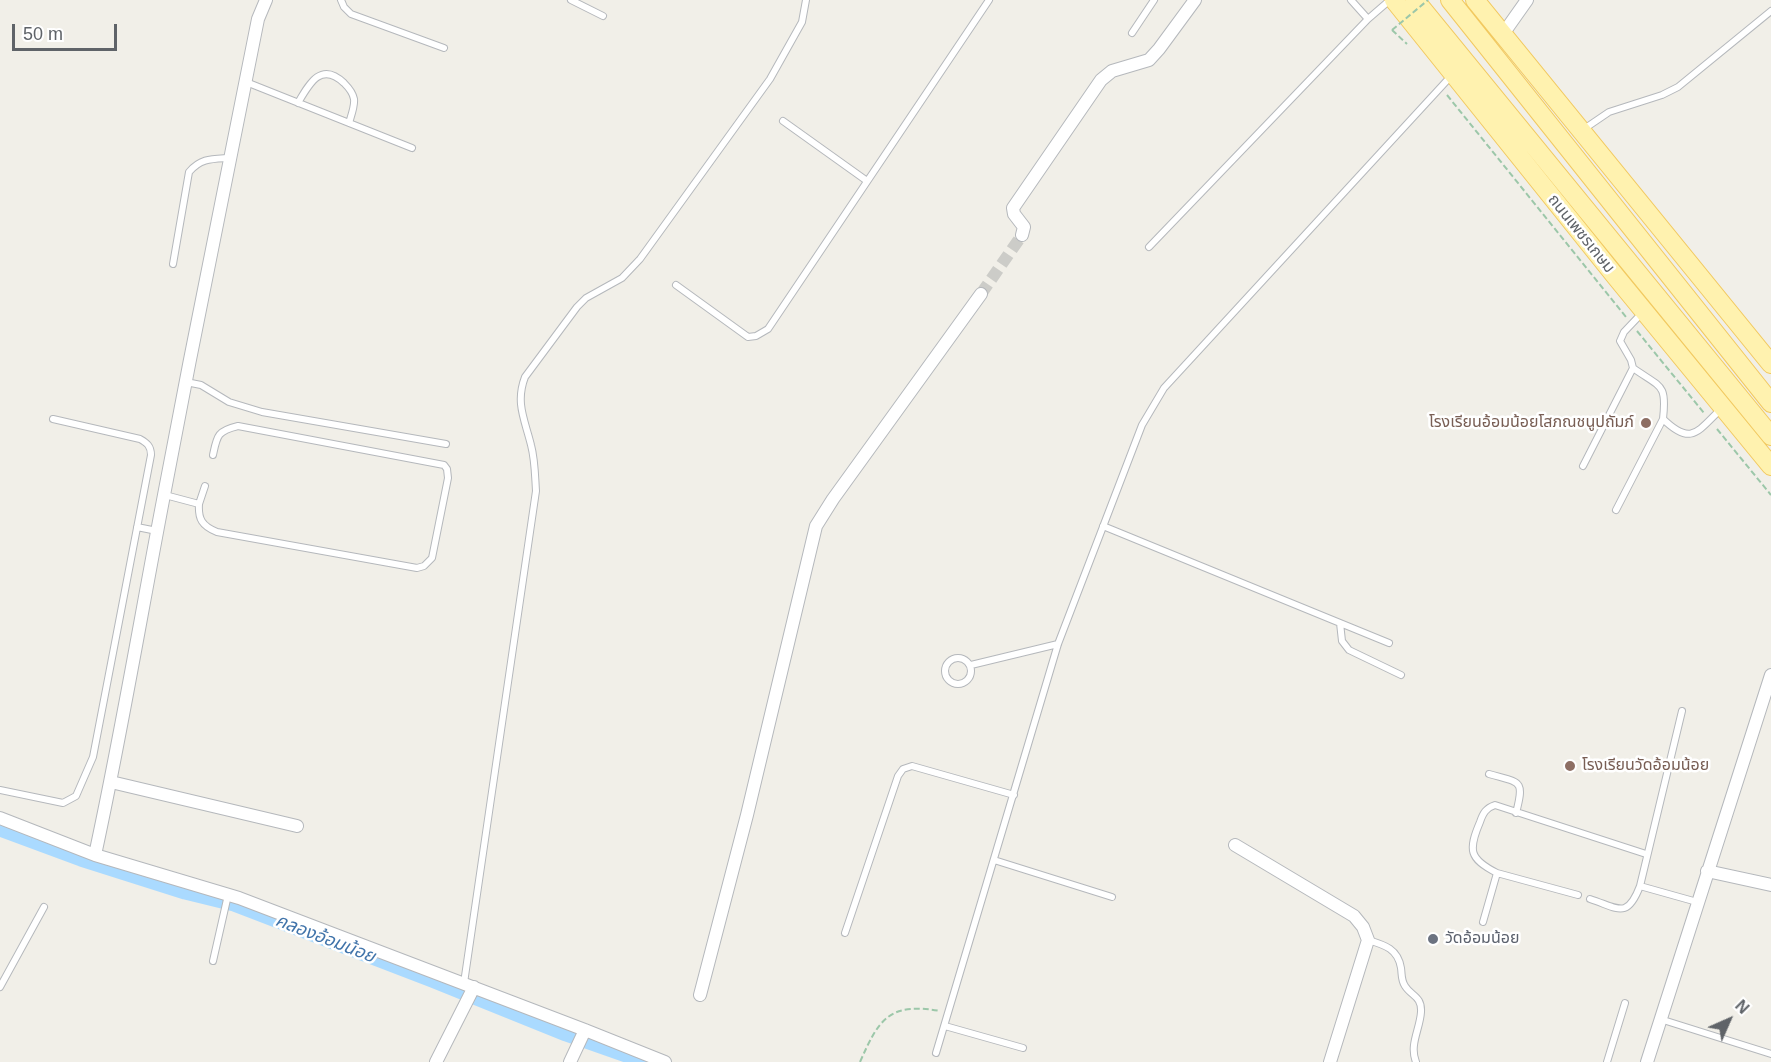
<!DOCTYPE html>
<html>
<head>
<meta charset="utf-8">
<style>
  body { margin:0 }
  #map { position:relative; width:1771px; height:1062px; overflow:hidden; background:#f1efe8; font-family:Arial,sans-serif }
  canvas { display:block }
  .north { position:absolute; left:1699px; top:990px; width:60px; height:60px; -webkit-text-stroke:4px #fff; paint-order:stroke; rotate:45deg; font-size:16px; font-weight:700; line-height:24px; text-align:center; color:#5f6368 }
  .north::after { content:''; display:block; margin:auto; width:21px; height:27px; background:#5f6368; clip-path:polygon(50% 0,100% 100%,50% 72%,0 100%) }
  .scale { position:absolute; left:12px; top:24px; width:105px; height:27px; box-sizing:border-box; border:3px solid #5f6368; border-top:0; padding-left:8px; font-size:18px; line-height:21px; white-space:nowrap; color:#5f6368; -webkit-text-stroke:4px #fff; paint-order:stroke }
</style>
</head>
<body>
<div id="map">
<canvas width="1771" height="1062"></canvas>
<div class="north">N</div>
<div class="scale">50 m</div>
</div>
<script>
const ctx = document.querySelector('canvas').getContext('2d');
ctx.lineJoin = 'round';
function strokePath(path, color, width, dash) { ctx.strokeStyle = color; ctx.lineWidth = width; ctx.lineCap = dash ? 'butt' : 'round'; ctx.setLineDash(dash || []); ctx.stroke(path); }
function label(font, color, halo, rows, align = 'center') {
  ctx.font = font + ' Arial,"Noto Sans Thai",sans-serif'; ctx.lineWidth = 5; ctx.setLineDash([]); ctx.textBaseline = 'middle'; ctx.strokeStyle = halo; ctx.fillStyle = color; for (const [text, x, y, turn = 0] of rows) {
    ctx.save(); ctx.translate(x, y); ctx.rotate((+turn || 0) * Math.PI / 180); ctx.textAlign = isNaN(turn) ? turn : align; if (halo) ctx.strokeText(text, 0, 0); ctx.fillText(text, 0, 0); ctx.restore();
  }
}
strokePath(new Path2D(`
  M0,829L81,859L185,892L234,904L432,980L566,1034L646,1062`), '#aadaff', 15);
strokePath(new Path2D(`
  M981,294L1022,235`), '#ccccc8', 12, [12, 6]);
const lane = new Path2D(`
  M341,0L344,7L351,14L444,48
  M571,0L603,16
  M1351,0L1368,19
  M1132,33L1154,0
  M246,82L412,148
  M298,103C309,84 321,61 344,83C348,87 353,93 354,99C355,106 351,116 349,123
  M783,121L867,181
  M1584,129L1609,112L1662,95L1678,87L1771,11
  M1149,247L1368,19L1390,0
  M173,264L189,172C201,158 212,159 229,158
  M676,285L748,337L756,336L768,329L989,0
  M1633,368C1661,388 1667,383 1663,419C1691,446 1697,432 1720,410
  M186,382L201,385L229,402L262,412L446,444
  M1583,466L1633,368L1631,360L1620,341L1624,332L1643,312
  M165,495L199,504C198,519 202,526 217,532L417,568L424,566L432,558L448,478L447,469L444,465L238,426C217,431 217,436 213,455
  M199,504L205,486
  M1616,510L1663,419
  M1103,526L1389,643
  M137,527L157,531
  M1340,623L1342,641L1349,650L1401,675
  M945 671a13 13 0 1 1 26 0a13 13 0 1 1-26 0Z
  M971,665L1058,644
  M1682,711L1640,886L1697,902
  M1489,774C1520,783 1525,779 1516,813
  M0,790L63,803L76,796L93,757L151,455C151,446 147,443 140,439L53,419
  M994,860L1112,897
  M1497,873C1469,859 1468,850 1480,822C1483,813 1486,808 1495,805L1646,854
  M1590,899C1618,908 1627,920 1640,886
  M1483,922L1497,873L1578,895
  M845,933L898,776L903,769L912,766L1014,795
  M1368,940C1385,945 1398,949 1401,968C1402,975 1401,980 1405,986C1411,996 1422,996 1421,1012C1420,1029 1409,1045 1416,1062
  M213,961L228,895
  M464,983L536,491C535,476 535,460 531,445C525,420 515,403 525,377L577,307L586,298L622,278L640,259L770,79L802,22L806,0
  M0,987L44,907
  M1660,1019L1771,1054
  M945,1026L1023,1048
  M936,1053L1058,644L1142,425L1164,388L1452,75
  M1607,1062L1625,1003`);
const street = new Path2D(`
  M1503,34L1527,0
  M1022,235L1024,227L1014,214L1013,208L1101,80L1112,71L1149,60L1159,49L1195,0
  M111,782L297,826
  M0,818L95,855L239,898L585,1030L665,1062
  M1235,845L1354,916L1363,927L1368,940L1330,1062
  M95,855C121,735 141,615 164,495C194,336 226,177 258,19L266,0
  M1707,871L1771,885
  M700,995L747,815L816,526L833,499L981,294
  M436,1062L474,987
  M570,1062L585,1030
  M1647,1062L1771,675`);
const primary = new Path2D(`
  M1394,0L1616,277L1771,466
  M1415,0L1771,436
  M1450,0L1771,403
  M1475,0L1771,364`);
strokePath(lane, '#b5b8bc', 8);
strokePath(street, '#b5b8bc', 14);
strokePath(primary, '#f2c960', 20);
strokePath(new Path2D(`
  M1392,30L1407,44
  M1447,95L1626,317
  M1637,331L1704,413
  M1717,429L1771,495
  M860,1062C879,1019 889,1002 940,1011`), '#9cc7a9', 2, [6, 3]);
strokePath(lane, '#fff', 6);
strokePath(street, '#fff', 12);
strokePath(primary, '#fff2af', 18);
strokePath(new Path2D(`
  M1392,30L1428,0`), '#9cc7a9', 2, [6, 3]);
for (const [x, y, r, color] of [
  [1646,423,6,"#8d6e63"],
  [1570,766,6,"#8d6e63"],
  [1433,939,6,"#6b7280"]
]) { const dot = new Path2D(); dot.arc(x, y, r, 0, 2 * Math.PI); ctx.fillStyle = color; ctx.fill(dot); strokePath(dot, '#fff', 2); }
label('16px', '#5f6368', '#fff', [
  ["ถนนเพชรเกษม",1581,234,51]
]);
label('16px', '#785e54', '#fff', [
  ["โรงเรียนอ้อมน้อยโสภณชนูปถัมภ์",1634,423],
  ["โรงเรียนวัดอ้อมน้อย",1582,766,"left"]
], 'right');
label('16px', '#5b616d', '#fff', [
  ["วัดอ้อมน้อย",1445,939]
], 'left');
label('italic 18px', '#4174aa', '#fff', [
  ["คลองอ้อมน้อย",325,939,21]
]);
</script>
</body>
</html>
